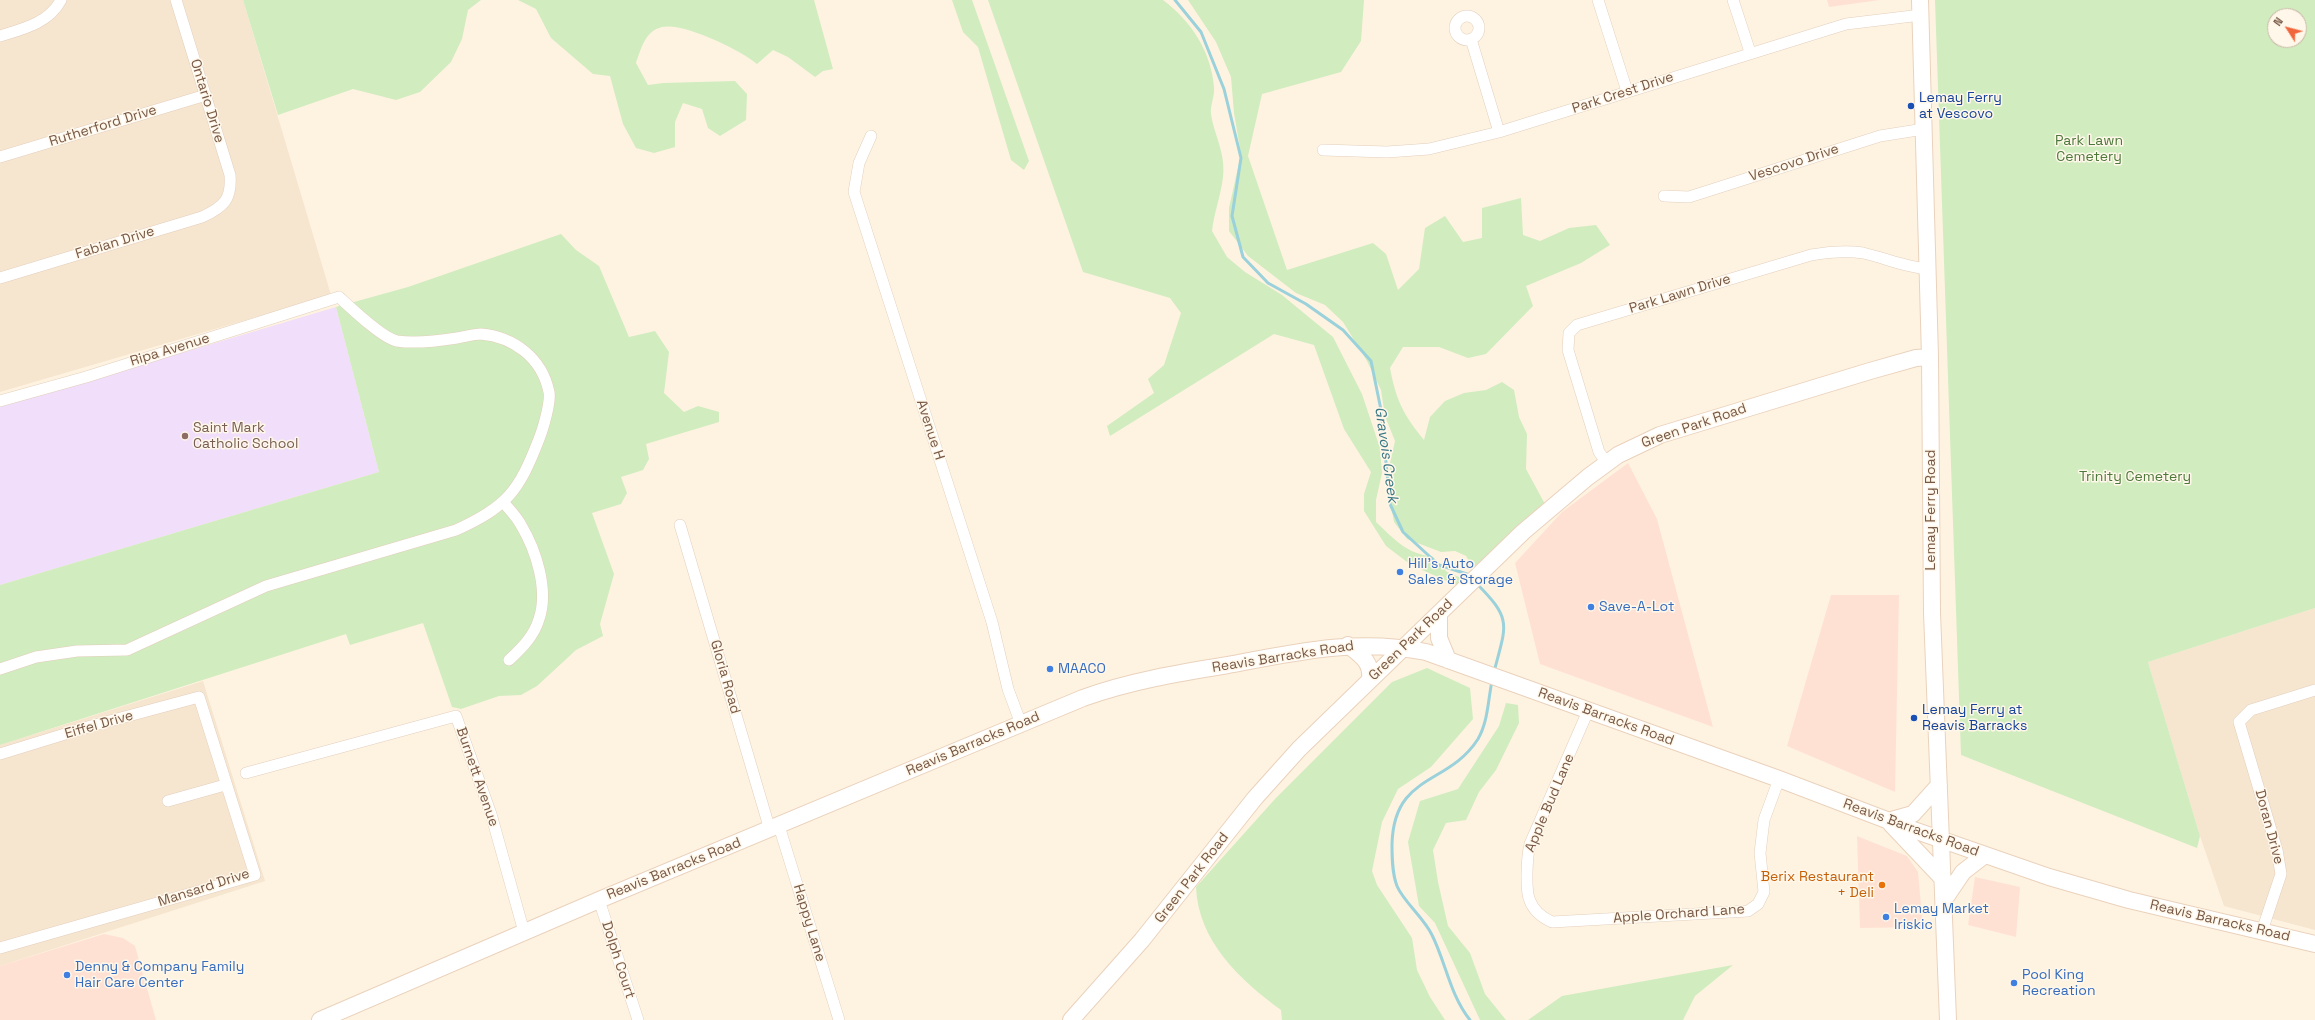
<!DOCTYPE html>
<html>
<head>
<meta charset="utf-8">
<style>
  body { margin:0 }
  #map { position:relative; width:2315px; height:1020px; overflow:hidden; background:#fef3e1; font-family:"Space Grotesk",sans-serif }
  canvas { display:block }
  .north { position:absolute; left:2267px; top:8px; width:40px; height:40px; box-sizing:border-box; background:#fff7e9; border:1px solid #c9b7a8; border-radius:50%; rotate:306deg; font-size:11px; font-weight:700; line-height:16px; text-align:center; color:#775846 }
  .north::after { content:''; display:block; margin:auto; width:14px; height:18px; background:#f1673d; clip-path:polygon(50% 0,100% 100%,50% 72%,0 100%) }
</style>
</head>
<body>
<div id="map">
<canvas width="2315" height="1020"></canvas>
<div class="north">N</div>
</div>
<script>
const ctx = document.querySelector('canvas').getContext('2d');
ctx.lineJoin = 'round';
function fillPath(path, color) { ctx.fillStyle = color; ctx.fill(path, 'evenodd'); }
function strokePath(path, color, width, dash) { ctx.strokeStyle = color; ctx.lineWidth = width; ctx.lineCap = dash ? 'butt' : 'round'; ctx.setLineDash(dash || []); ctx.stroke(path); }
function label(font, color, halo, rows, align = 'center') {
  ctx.font = font + ' "Space Grotesk",sans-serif'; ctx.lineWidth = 3; ctx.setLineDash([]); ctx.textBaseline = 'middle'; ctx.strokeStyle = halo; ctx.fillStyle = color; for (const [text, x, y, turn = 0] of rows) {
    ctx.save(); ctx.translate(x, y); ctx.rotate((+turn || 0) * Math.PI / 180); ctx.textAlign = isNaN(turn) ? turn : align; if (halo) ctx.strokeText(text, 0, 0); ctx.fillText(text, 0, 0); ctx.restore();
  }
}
fillPath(new Path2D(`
  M0,0H243L331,295L0,392Z
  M2315,608V930L2224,906L2200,836L2148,662Z
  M203,681L265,881L0,966V745Z`), '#f6e5cf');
fillPath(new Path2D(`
  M1827,0H1880L1829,7Z
  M1628,463L1657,519L1713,727L1540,664L1515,563L1562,512Z
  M1831,595H1899L1895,792L1787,746Z
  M1857,836L1907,856L1918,872L1923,927L1860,928Z
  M1975,877L2020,887L2016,937L1968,925Z
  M104,934L123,938L135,946L156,1020H0V966Z`), '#ffe1d4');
fillPath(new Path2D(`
  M336,307L379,472L0,585V407Z`), '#f0defa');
fillPath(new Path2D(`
  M243,0H481L468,10L462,39L451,62L420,92L396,100L353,89L278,115Z
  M518,0H814L833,69L823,71L815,77L788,57L773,50L757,64C741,50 683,22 662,27C645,31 641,49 636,63L648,85L663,83L735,81L747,94L746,120L720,136L708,128L702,109L683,103L675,122V147L654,153L636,148L623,124L610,76L593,74L551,38L536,9Z
  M952,0H972L1029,161L1024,170L1011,160L978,47L963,32Z
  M988,0H1163C1191,21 1211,51 1214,87C1215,96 1210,105 1211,114C1214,135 1226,153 1223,177C1221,195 1214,213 1212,231L1227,257L1245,272L1282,295L1333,337L1362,394L1380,448L1382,473L1376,500V522C1393,538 1408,555 1432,556L1447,572L1466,580L1458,586L1411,565L1386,546L1364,511V494L1371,472L1344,429L1314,345L1274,334L1110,436L1107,426L1154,393L1148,379L1164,365L1181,313L1170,298L1083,272Z
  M1188,0H1364L1361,41L1341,72L1262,94L1248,156L1287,270L1373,243L1386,254L1398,290L1419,269L1425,228L1445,216L1463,242L1482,238V208L1521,198L1523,235L1540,241L1569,228L1596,225L1610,245L1581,263L1526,286L1533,306L1486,354L1468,358L1439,347H1403L1390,368C1396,400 1403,414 1424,440L1430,417L1445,401L1464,393L1486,390L1502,382L1514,390L1519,417L1527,434L1526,469L1546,506L1476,572L1466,556L1455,551L1441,552L1407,539L1394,522L1389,495L1390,463L1395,441L1385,416L1381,390L1367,361L1343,322L1325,305L1296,293L1248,256L1229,231V208L1241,154L1234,113L1231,77L1216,42Z
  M1935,0H2315V608L2148,662L2200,836L2197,848L1961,755ZM2275,16H2299V40H2275Z
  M561,234L576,250L599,266L629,337L655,331L669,352L664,393L684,412L698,406L719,412V422L646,444L649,459L643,470L621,477L627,493L621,504L592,513L614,574L600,624L603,636L576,650L537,686L521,695L499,696L461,709L452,707L423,623L350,645L346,634L0,745V585L379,472L336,307L408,287Z
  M1427,668L1470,688L1473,719L1431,767L1398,789L1382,822L1372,871L1377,885L1412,938L1417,970L1430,997L1445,1020H1282L1281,1010C1240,980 1198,941 1196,887L1275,799L1392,682Z
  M1506,703L1518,705L1519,723L1496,770L1479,792L1466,820L1446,823L1433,850L1438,882L1448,926L1470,953L1485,994L1506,1020H1480L1435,923L1419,906L1408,842L1420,801L1458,789L1499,726Z
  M1733,965L1695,996L1683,1020H1528L1562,996Z`), '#d1ecbf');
strokePath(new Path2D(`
  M1175,0L1201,32L1224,89L1241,158L1232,216L1243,257L1268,283L1306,304L1343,330L1371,361L1381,410L1390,504L1403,532L1439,565L1467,574L1470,577
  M1477,584C1513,620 1506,625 1494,672
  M1470,1020C1450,995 1446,963 1432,935C1424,918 1403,901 1397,886C1392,873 1392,857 1392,844C1394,773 1448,786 1478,739C1488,722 1488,700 1492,681`), '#9ad1db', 3);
const street = new Path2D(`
  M1598,0L1627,91
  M1733,0L1750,52
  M1455 28a12 12 0 1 1 24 0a12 12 0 1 1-24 0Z
  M0,36C23,29 49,23 61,0
  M1471,39L1499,132
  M871,136L859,163L854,192L992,622L1008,689L1021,724
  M1323,150L1387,152L1429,149L1499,132L1846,24L1921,15
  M0,157L206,95
  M1664,196L1689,197L1880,136L1924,129
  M0,278L202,217C224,207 232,199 230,175L176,0
  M0,401L86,377L339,297C351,308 382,338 397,341C416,344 438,341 457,338C464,337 473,334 481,334C514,337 542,358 549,392C551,402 543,429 539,439C519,491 507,507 456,530L266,586L127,650L77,651L36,657L0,669
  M1607,463L1599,452L1568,350L1569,333L1577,325L1811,255C1828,252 1845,250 1863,253C1885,258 1906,267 1928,269
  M504,503C510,510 517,517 521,525C536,550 549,590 539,619C534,636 522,648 509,660
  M680,525L770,830
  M1588,711L1530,844C1527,856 1525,891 1530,901C1534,911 1543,918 1552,922L1748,911L1758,904L1764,892L1760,853L1764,820L1779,779
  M0,754L91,726L199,697L255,875L0,948
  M246,773L456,716L491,814L524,932
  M168,801L225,785
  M779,826L839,1020
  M599,900L638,1020
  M2262,931L2281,874L2277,850L2239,722L2251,710L2315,690`);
const secondary = new Path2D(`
  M1920,0L1930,357L1932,613L1948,1020
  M1439,614V638L1448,660
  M1348,645C1362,656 1372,662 1370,680
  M1888,821L1913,814L1939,785
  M1891,824L1944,880
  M1944,900L1963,872L1985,855
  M320,1020L599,900L1083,698C1130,681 1179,673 1228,665C1296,652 1357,638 1426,652L1779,779L1905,827L2049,877L2129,900L2315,944
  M1071,1020L1142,940L1255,798L1299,749L1523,532L1588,477L1618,455L1660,435L1870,371L1916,358L1930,357`);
strokePath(street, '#e3cfbd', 12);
strokePath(secondary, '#ead2bc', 18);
strokePath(street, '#fff', 11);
strokePath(secondary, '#fff', 16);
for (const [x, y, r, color] of [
  [1911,106,4,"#1a4fb4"],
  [185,436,4,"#8d6e63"],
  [1400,572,4,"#3f7fe0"],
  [1591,607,4,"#3f7fe0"],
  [1050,669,4,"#3f7fe0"],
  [1914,718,4,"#1a4fb4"],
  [1882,885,4,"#e8710a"],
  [1886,917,4,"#3f7fe0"],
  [67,975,4,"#3f7fe0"],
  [2014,983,4,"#3f7fe0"]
]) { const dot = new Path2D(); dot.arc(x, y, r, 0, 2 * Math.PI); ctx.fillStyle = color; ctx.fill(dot); strokePath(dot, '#fff7e9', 1.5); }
label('14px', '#775846', '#fff7e9', [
  ["Park Crest Drive",1623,93,-18],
  ["Ontario Drive",207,101,73],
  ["Rutherford Drive",103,126,-17],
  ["Vescovo Drive",1794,163,-18],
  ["Fabian Drive",115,243,-17],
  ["Park Lawn Drive",1680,294,-17],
  ["Ripa Avenue",170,350,-17],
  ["Green Park Road",1694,426,-19],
  ["Avenue H",930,430,72],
  ["Lemay Ferry Road",1931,510,-90],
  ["Green Park Road",1411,640,-44],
  ["Reavis Barracks Road",1283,657,-9],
  ["Gloria Road",725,677,74],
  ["Reavis Barracks Road",1606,717,20],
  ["Eiffel Drive",99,725,-16],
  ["Reavis Barracks Road",973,744,-23],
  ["Burnett Avenue",477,777,71],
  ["Apple Bud Lane",1550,803,-67],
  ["Doran Drive",2269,827,75],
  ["Reavis Barracks Road",1911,828,20],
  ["Reavis Barracks Road",674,869,-22],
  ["Green Park Road",1192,878,-52],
  ["Mansard Drive",204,888,-18],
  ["Apple Orchard Lane",1679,914,-4],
  ["Reavis Barracks Road",2220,921,13],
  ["Happy Lane",809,923,73],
  ["Dolph Court",618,960,72]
]);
label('14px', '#164399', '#fff7e9', [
  ["Lemay Ferry",1919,98],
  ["at Vescovo",1919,114],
  ["Lemay Ferry at",1922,710],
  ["Reavis Barracks",1922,726]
], 'left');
label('14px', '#4c783b', '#fff7e9', [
  ["Park Lawn",2089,141],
  ["Cemetery",2089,157],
  ["Trinity Cemetery",2135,477]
]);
label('14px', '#785e54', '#fff7e9', [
  ["Saint Mark",193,428],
  ["Catholic School",193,444]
], 'left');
label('14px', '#366cbe', '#fff7e9', [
  ["Hill's Auto",1408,564],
  ["Sales & Storage",1408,580],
  ["Save-A-Lot",1599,607],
  ["MAACO",1058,669],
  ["Lemay Market",1894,909],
  ["Iriskic",1894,925],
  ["Denny & Company Family",75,967],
  ["Hair Care Center",75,983],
  ["Pool King",2022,975],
  ["Recreation",2022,991]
], 'left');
label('14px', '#c56008', '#fff7e9', [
  ["Berix Restaurant",1874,877],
  ["+ Deli",1874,893]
], 'right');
label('italic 15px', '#3b7885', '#fff7e9', [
  ["Gravois Creek",1386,455,82]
]);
</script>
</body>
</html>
